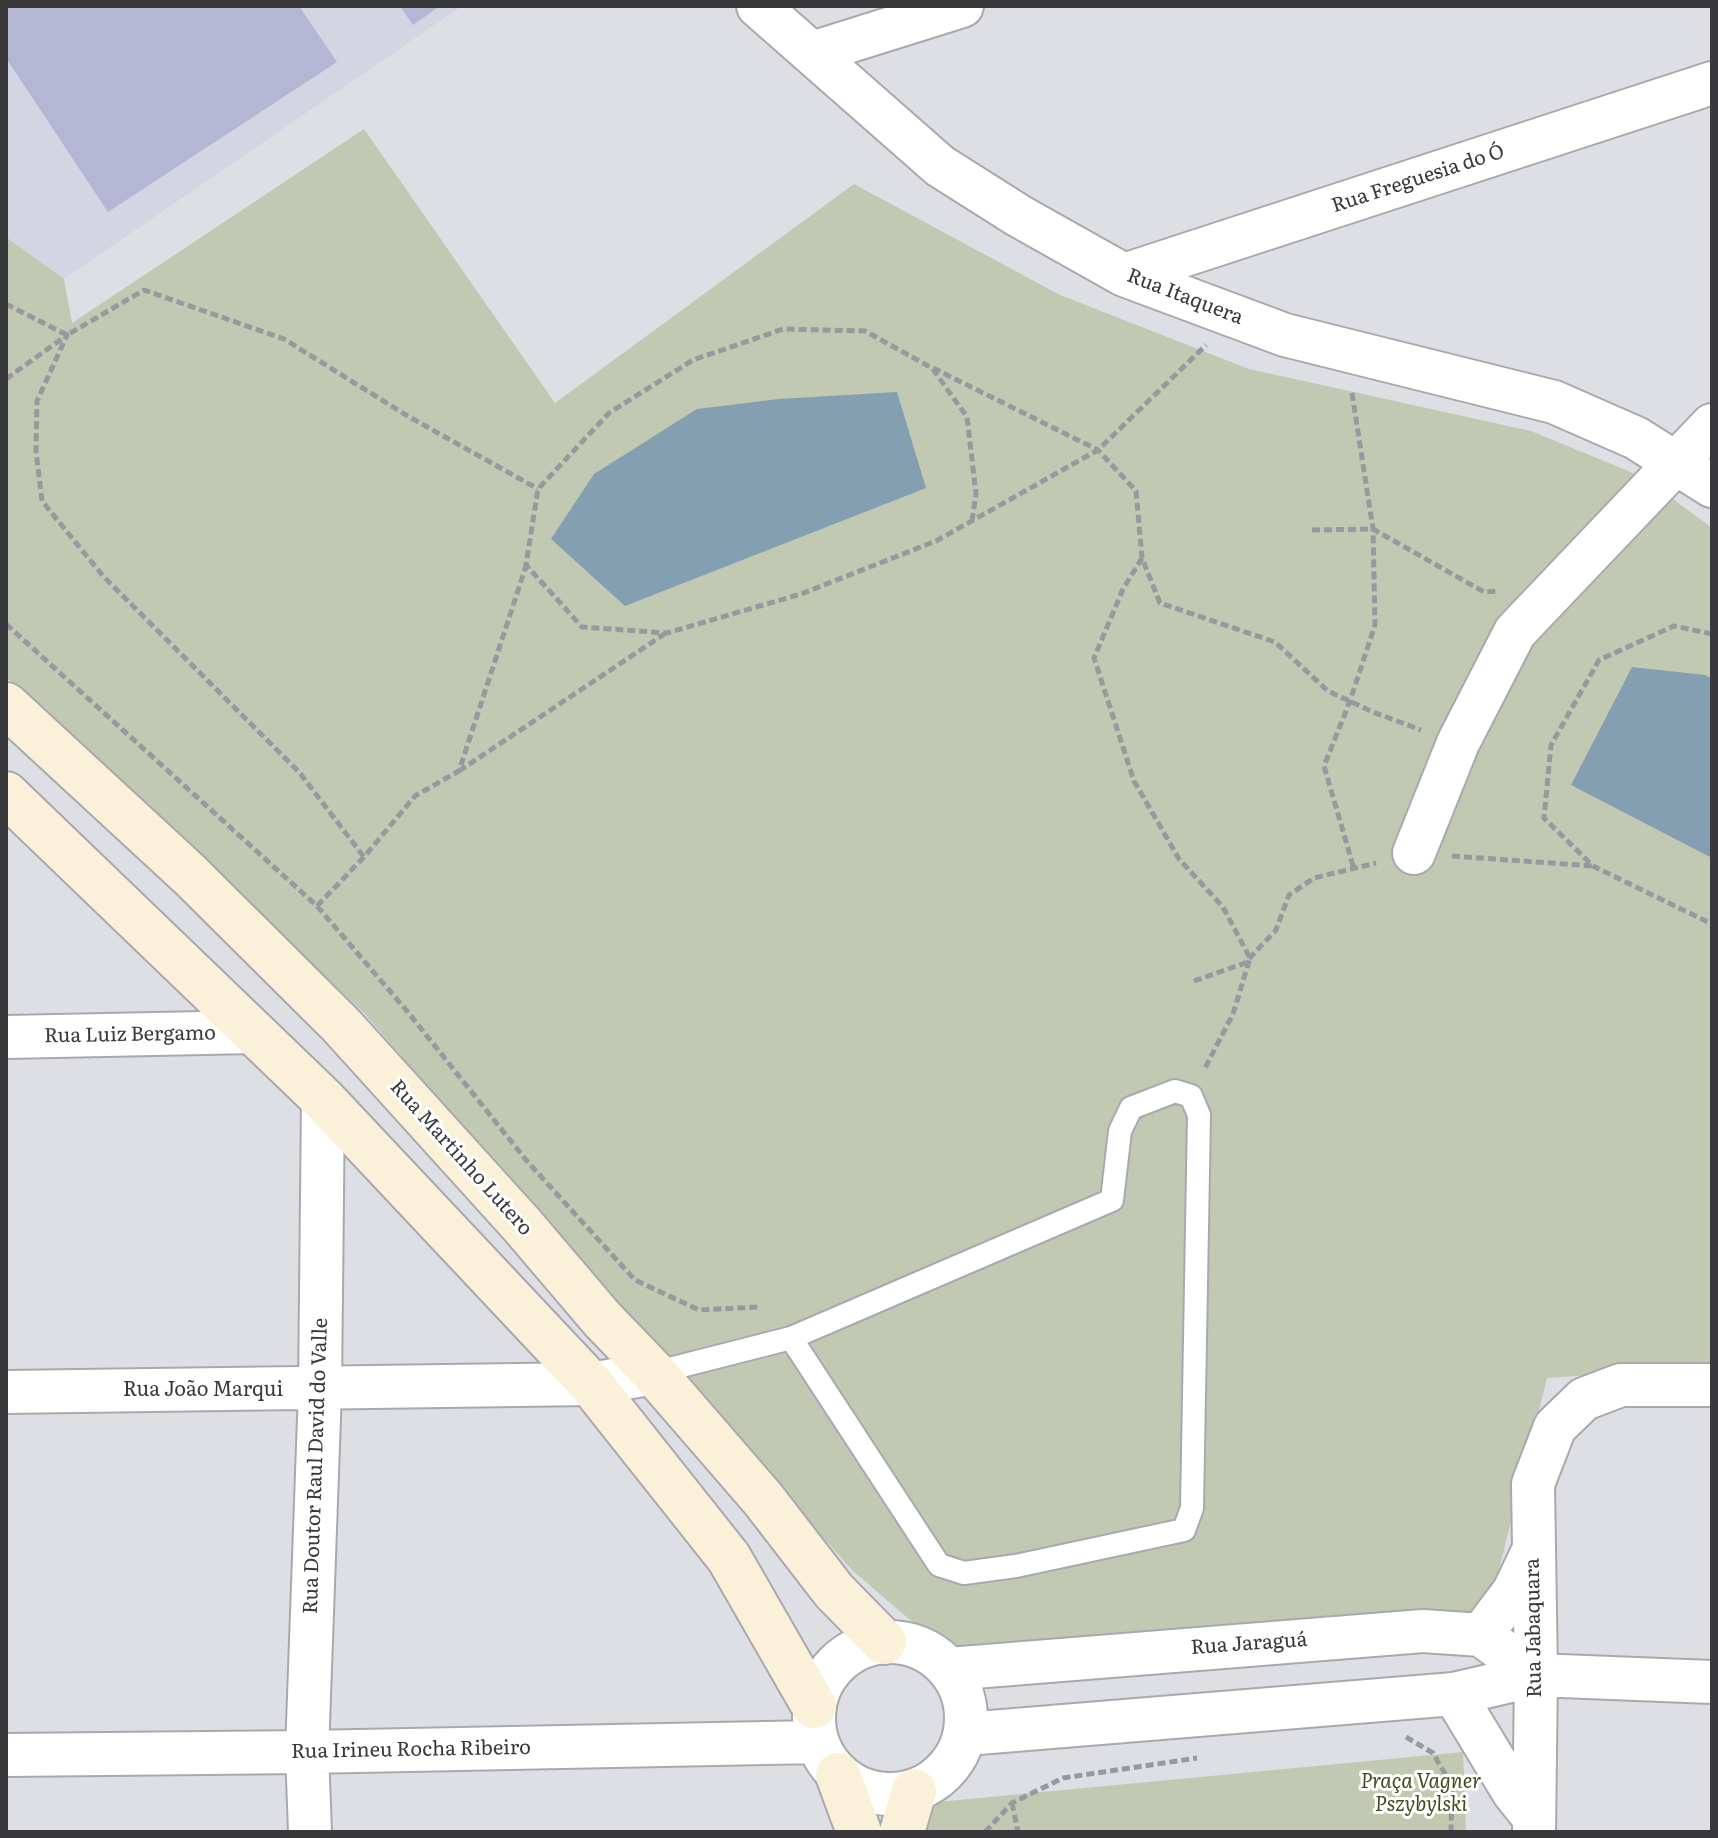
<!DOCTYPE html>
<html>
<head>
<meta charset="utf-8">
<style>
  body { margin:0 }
  #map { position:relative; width:1718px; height:1838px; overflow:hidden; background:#dedfe5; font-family:Literata,serif }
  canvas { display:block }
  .frame { position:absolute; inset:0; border:8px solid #39393c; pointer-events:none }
</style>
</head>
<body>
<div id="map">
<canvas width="1718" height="1838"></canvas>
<div class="frame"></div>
</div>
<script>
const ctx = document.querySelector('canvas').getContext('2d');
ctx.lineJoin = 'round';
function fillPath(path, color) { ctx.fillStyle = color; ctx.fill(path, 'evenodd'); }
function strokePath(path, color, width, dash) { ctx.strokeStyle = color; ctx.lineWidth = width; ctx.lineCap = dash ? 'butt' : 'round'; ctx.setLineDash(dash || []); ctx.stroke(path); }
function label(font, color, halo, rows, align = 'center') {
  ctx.font = font + ' Literata,serif'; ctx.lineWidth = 6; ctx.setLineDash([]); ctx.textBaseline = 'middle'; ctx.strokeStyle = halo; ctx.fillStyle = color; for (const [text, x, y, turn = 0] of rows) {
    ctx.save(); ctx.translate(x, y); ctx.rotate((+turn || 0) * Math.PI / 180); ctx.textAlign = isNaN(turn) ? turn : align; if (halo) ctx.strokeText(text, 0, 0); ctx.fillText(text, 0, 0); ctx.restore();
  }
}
fillPath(new Path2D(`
  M6,6H462L64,279L6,237Z`), '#d4d5e3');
fillPath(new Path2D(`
  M364,129L555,403L854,184L1060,295L1249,369L1531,431L1643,477L1712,528V1367L1547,1378L1487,1617L945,1650L853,1571L658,1353L364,1013L90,753L6,677V237L64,279L72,323Z
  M1463,1752L1466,1832H920L916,1804Z`), '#c2c9b2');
fillPath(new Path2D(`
  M897,392L926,488L625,606L551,539L594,474L697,409L779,399Z
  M1632,667L1705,675L1712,679V858L1571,785Z`), '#839fb1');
fillPath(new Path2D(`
  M6,6H299L337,62L108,212L6,58Z
  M400,6H440L413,25Z`), '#b4b6d3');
const lane = new Path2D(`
  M654,1373L791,1338L1112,1200L1120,1131L1131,1108L1175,1091L1191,1096L1199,1115L1192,1508L1184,1530L1016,1566L964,1573L939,1565L791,1338`);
const street = new Path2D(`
  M758,6L940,166L1019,216L1124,275L1285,335L1554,402L1636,438L1712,486
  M812,53L962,6
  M1124,275L1712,83
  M1414,853L1458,743L1515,632L1712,425
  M6,1037L254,1032
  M6,1392L591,1384L654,1373
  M1481,1635L1514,1591L1532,1553
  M814 1718a76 76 0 1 1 152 0a76 76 0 1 1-152 0Z
  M949,1669L1423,1631L1481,1635L1536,1675
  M1454,1694L1514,1793L1534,1818
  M966,1734L1454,1694L1536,1675L1712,1682
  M6,1755L307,1752L817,1742
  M310,1832L307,1752L320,1390L323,1099
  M1534,1832L1536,1675L1533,1484L1555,1427L1584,1399L1621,1385H1712`);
const secondary = new Path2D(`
  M6,705L189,874L341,1025L522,1225L602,1319L654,1373L763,1499L834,1591L884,1642
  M6,794L323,1099L591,1384L729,1558L814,1706
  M838,1775L859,1832
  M902,1832L914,1791`);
strokePath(lane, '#a8a9af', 26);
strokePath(street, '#a8a9af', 46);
strokePath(secondary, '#a8a9af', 48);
strokePath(new Path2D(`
  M6,304L67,335L144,290L284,339L406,415L538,489
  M933,368L1098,450L1136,491L1142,558L1160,603L1275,642L1328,691L1373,712L1421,730
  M6,379L67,335L37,401L36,451L42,501L103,576L299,772L364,857
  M1352,393L1373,529L1375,625L1350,701L1324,766L1354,869
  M972,521L976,494L967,417L932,368L865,331L783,329L693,360L609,413L538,489L526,565L582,627L667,633L801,594L936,541L1098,450L1206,345
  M1312,530L1373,529L1484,592L1499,591
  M1142,558L1123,589L1094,658L1134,781L1179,859L1223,907L1250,958L1233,1014L1204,1070
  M6,624L317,906L407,1011L526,1160L635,1280L699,1310L758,1307
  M1712,634L1674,626L1599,660L1551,745L1544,818L1593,866L1712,924
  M459,771L666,633
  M1452,856L1593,866
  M317,906L364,857L415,796L459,771L526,566
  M1194,981L1245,963L1276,930L1289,895L1314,878L1376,863
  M1406,1737L1433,1753L1452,1786L1451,1832
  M1012,1803L1018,1832
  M985,1832L1012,1803L1063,1778L1197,1758`), '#98999e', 5, [8, 4]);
strokePath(lane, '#fff', 22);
strokePath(street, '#fff', 42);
strokePath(secondary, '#fbf1d9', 44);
label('20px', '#39393c', '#fff', [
  ["Rua Freguesia do Ó",1418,179,-18],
  ["Rua Itaquera",1185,297,21],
  ["Rua Luiz Bergamo",130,1035,-1],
  ["Rua Martinho Lutero",461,1158,48],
  ["Rua João Marqui",203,1390],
  ["Rua Doutor Raul David do Valle",316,1466,-88],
  ["Rua Jabaquara",1534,1628,-91],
  ["Rua Jaraguá",1249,1644,-4],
  ["Rua Irineu Rocha Ribeiro",411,1750,-1]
]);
label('italic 20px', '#414d1d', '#fff', [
  ["Praça Vagner",1421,1782],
  ["Pszybylski",1421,1805]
]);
</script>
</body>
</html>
